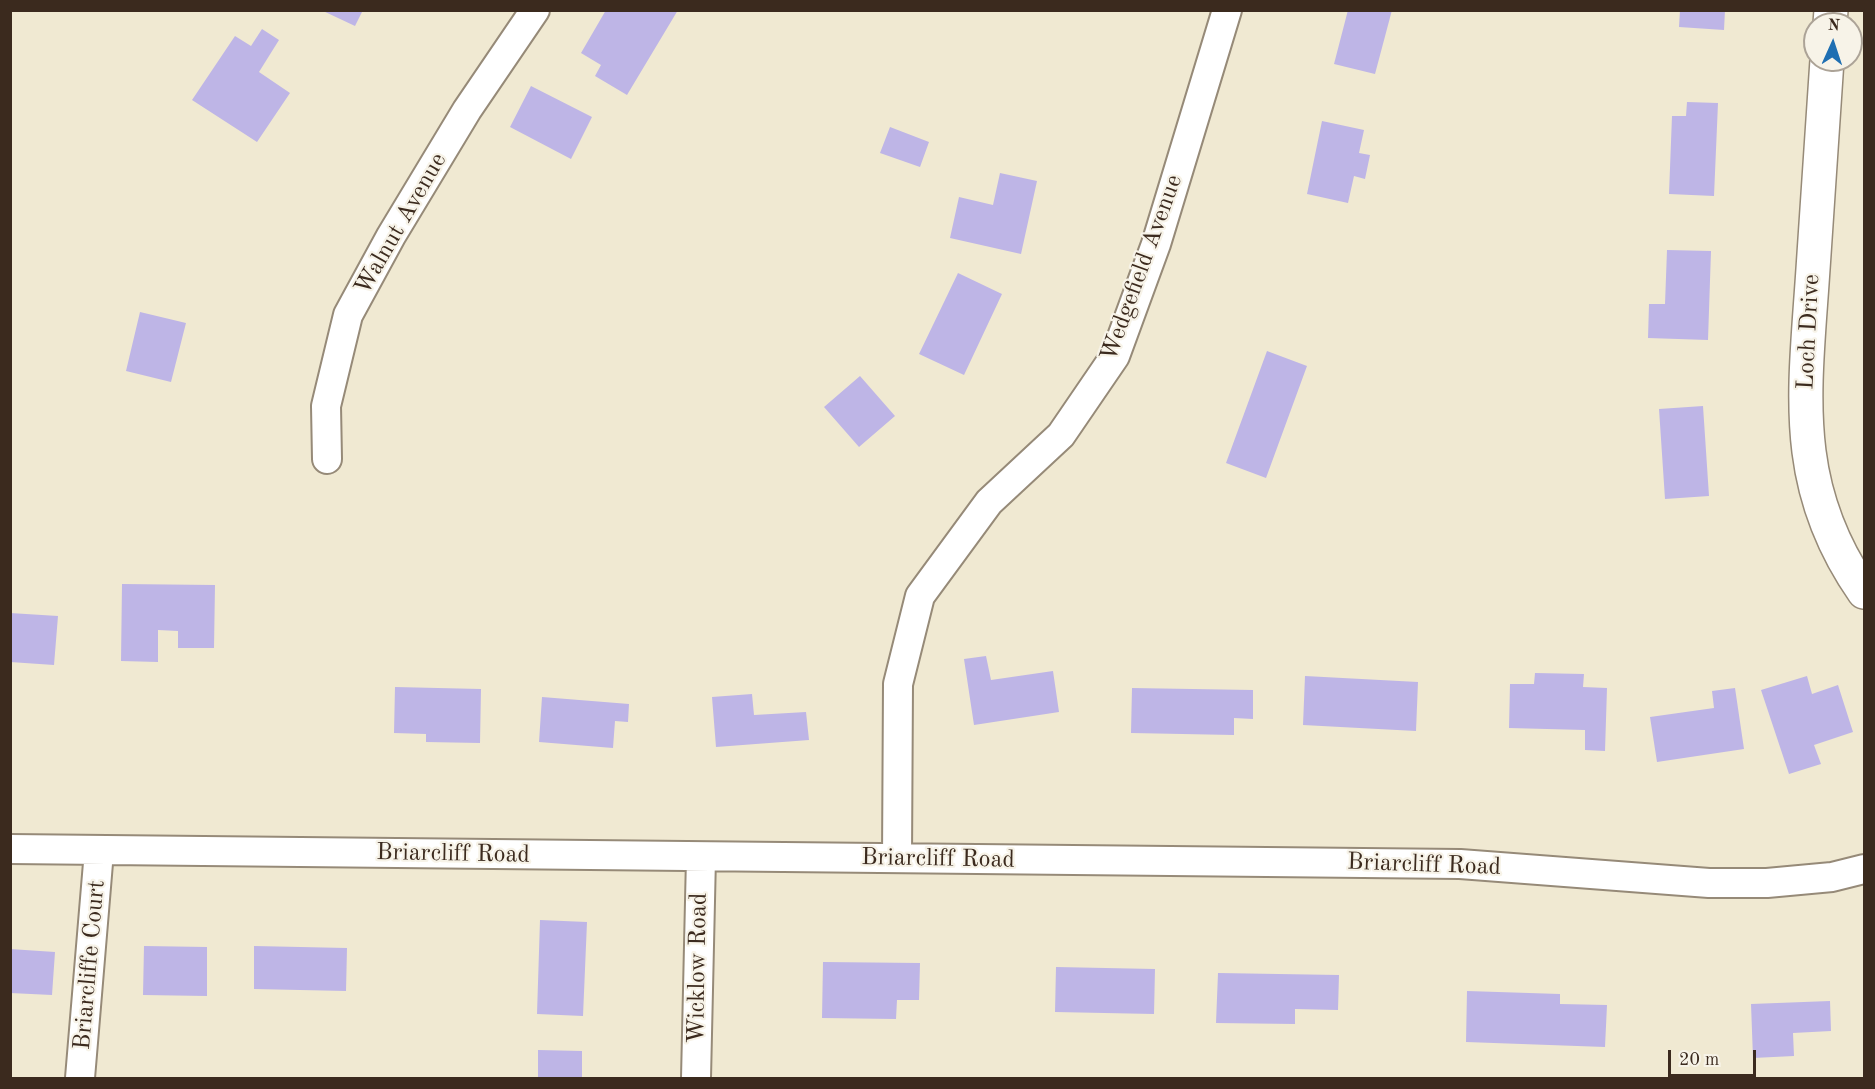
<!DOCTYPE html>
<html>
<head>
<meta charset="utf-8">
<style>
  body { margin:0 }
  #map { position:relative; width:1875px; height:1089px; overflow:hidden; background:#f0e9d2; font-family:"Old Standard TT",serif }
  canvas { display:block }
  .frame { position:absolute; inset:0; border:12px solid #3b2a1e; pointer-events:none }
  .north { position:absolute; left:1803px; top:12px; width:60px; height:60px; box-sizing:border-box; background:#f7f3e8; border:2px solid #aca397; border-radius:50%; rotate:3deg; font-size:16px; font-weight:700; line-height:24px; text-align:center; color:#3b2a1e }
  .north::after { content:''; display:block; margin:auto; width:21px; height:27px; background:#1f6fb2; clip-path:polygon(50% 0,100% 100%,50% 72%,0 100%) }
  .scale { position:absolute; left:1668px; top:1050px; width:88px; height:27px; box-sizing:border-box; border:3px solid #3b2a1e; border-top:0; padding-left:8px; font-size:18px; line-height:21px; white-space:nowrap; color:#3b2a1e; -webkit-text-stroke:4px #f7f3e8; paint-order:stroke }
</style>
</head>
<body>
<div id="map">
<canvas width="1875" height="1089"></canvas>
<div class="frame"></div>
<div class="north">N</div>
<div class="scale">20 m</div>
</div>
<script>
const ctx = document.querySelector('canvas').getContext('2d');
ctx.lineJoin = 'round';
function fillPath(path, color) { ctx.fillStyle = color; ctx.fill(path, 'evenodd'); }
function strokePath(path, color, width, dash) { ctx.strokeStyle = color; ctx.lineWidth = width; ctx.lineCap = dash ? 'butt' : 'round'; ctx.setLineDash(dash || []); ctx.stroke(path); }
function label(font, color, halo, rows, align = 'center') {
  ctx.font = font + ' "Old Standard TT",serif'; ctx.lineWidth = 4.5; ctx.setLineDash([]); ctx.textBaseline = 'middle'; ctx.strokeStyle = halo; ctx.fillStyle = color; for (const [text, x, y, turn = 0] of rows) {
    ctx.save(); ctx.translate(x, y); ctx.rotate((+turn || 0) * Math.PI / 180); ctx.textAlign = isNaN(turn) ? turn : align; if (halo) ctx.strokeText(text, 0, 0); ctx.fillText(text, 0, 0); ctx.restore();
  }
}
fillPath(new Path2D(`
  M321,10H363L355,26Z
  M606,10H678L627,95L595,76L601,65L581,53Z
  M1348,10H1392L1375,74L1334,64Z
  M1680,10H1725L1724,30L1679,27Z
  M262,29L279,40L259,72L290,93L257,142L192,100L235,36L251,46Z
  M531,86L592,117L571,159L510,127Z
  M1687,102L1718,103L1714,196L1669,194L1672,116H1686Z
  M1322,121L1364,130L1359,153L1370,155L1365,179L1354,176L1348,203L1307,194Z
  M890,127L929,142L920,167L880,153Z
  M1000,173L1037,181L1021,254L950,238L959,197L993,205Z
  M1667,250L1711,251L1708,340L1648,338L1649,304H1665Z
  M958,273L1002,294L964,375L919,354Z
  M140,312L186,323L171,382L126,371Z
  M1267,351L1307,366L1266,478L1226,463Z
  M860,376L895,416L859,447L824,407Z
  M1703,406L1709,496L1665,499L1659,409Z
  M122,584L215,585L214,648H178V631L158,630V662L121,661Z
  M10,613L58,616L54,665L10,662Z
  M986,656L991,680L1053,671L1059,712L974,725L964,659Z
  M1535,673L1584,674L1583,687L1607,688L1605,751L1585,750V730L1509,728L1510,684H1534Z
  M1305,676L1418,682L1416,731L1303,725Z
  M1807,676L1812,694L1838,685L1853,732L1814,745L1821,764L1789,774L1761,690Z
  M395,687L481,689L480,743L426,742V734L394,733Z
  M1132,688L1253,690V719L1234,718V735L1131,733Z
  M1735,688L1744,749L1657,762L1650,717L1714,708L1712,691Z
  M752,694L754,715L806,712L809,740L716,747L712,697Z
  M542,697L629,704L628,722L615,721L613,748L539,742Z
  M540,920L587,922L583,1016L537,1014Z
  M144,946L207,947V996L143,995Z
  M254,946L347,948L346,991L254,989Z
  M10,949L55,952L52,995L10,993Z
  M823,962L920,963L919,1000H897L896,1019L822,1018Z
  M1056,967L1155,969L1154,1014L1055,1012Z
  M1218,973L1339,975L1338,1010L1295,1009V1024L1216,1023Z
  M1467,991L1560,994V1004L1607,1005L1605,1047L1466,1042Z
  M1830,1001L1831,1031L1793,1033L1794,1056L1753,1058L1751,1004Z
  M538,1050L582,1051V1078H538Z`), '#beb5e6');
const minor = new Path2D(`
  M327,459L326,406L348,315L391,236L467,110L535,10
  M10,849L1460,864L1709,883H1767L1832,877L1864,869
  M897,858L898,684L920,596L989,502L1061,435L1115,356L1156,244L1227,10
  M80,1078L99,851
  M696,1078L701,857`);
const tertiary = new Path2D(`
  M1830,24L1831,10
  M1827,60C1822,130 1818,199 1813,269C1805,391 1789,485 1864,592`);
strokePath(minor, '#968a78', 32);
strokePath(tertiary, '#968a78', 36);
strokePath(minor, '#fff', 28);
strokePath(tertiary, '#fff', 33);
label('24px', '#3b2a1e', '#f7f3e8', [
  ["Walnut Avenue",401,224,-60],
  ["Wedgefield Avenue",1142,268,-70],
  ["Loch Drive",1809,332,-87],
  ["Briarcliff Road",453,854,1],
  ["Briarcliff Road",938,859,1],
  ["Briarcliff Road",1424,865,2],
  ["Briarcliffe Court",90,965,-85],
  ["Wicklow Road",698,968,-89]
]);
</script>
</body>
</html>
